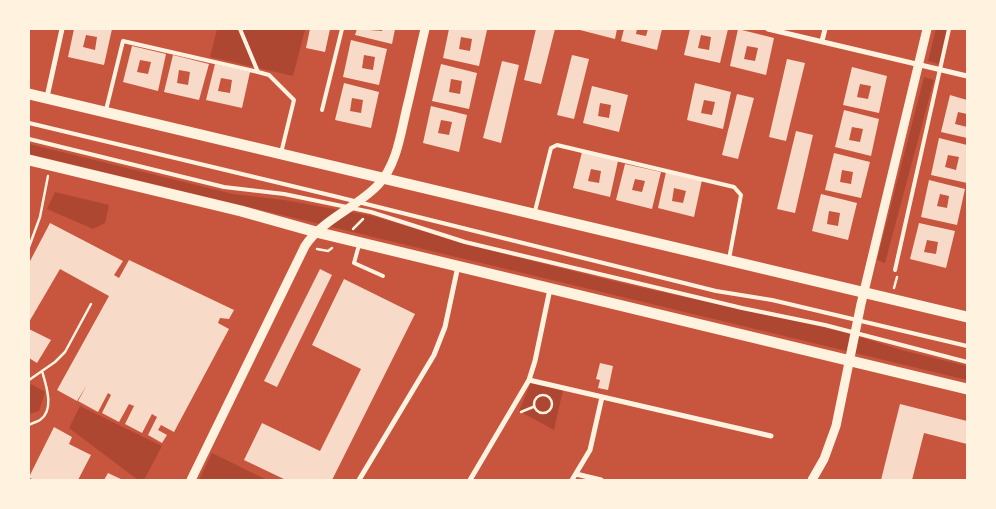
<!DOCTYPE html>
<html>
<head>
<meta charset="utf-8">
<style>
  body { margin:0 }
  #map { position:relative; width:996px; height:509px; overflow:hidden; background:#c8553d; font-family:Inter,sans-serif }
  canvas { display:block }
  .frame { position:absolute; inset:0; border:30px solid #fff3e0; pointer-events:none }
</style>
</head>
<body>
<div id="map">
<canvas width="996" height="509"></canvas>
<div class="frame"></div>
</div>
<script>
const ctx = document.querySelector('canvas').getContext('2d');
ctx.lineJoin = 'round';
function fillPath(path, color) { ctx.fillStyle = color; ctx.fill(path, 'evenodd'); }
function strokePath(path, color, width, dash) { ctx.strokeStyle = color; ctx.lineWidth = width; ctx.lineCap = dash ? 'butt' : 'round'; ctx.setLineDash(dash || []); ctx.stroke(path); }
fillPath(new Path2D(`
  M217,29L305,30L293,76L210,57Z
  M936,29H950L942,65L928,61Z
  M924,77L934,80L885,263L877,260Z
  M29,144L233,194L284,200L373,216L472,246L621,283L844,332L905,351L967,366V380L29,154Z
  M55,192L109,205L105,223L93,229L47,209Z
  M531,382L563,390L554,430L519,411Z
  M31,384L45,392L39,411L29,414V389Z
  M80,406L162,446L144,480H138L69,428Z
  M212,453L267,480H199Z`), '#ae4732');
fillPath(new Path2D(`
  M74,29H112L104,65L68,57ZM86,35L97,37L95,50L83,47Z
  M310,29H330L325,52L306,48Z
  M357,29L382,31V29H395L392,44L355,35Z
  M449,29L487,30L479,66L443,58ZM461,37L472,39L470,51L459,49Z
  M536,29H555L541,84L524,80Z
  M576,29H617L615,39Z
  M624,29H637L636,34L646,36L648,29H662L657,50L621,41Z
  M690,29H728L720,63L684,55ZM701,35L711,37L709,50L698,48Z
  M738,29L774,38L766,75L730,66ZM747,46L758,48L755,61L744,59Z
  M351,40L387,49L379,85L343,77ZM364,55L375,57L373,70L362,68Z
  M132,46L166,54L158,91L123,82ZM140,60L151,62L148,74L137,72Z
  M173,55L209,64L199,100L164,92ZM179,70L190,72L188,85L177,83Z
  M572,55L589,59L574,119L557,115Z
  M787,59L805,63L786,141L769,137Z
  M502,61L519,65L501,143L483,138Z
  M215,64L250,72L242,108L206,100ZM221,78L232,80L230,93L218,91Z
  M441,64L477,73L469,109L432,101ZM451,79L462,81L460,94L449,92Z
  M852,67L887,76L879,113L843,105ZM860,84L871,86L868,99L857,97Z
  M344,83L379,92L371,128L335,120ZM352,98L363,100L361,113L350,111Z
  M695,83L731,92L723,129L687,120ZM704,100L715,102L712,115L701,113Z
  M592,86L628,95L619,132L583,123ZM600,103L611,105L609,118L598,116Z
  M737,94L754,98L738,159L722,155Z
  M950,95L967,100V114L958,112L955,124L967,127V138L941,132Z
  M431,106L467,115L459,152L423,143ZM441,120L452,122L449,135L438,133Z
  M844,110L879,119L871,156L835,147ZM852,127L863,129L860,142L849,140Z
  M796,131L813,135L795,213L777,209Z
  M939,138L967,145V183L931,175ZM948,155L959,157L956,170L945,167Z
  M582,152L618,161L610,197L573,188ZM591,169L601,171L599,183L588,181Z
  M834,153L870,162L861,198L825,190ZM842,170L853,172L851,184L840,182Z
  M625,164L661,172L652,209L616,200ZM635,179L645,181L642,192L632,190Z
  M666,172L702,180L694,217L658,208ZM674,188L686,191L683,203L672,201Z
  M929,180L965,189L957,225L921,217ZM940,194L949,196L947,208L937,206Z
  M821,194L857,203L848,240L812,231ZM829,211L840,213L838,226L827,224Z
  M50,223L123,261L114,275L119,278L129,260L234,310L229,319L220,318L218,323L229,329L174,432L161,425L158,430L167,435L162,443L148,435L157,417L152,414L142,433L125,424L134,406L129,404L119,422L102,413L111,395L108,393L98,412L78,401L87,385L77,401L57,390L109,296L60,269L29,322V263Z
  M919,223L955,231L946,268L910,259ZM927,240L938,242L936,254L924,252Z
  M320,269L332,275L277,387L264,381Z
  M344,279L415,314L332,480H286L244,460L262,423L320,451L361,369L312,345Z
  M29,329L51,340L37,363L29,358Z
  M600,363L613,366L608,390L598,388L600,380L596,379Z
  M900,404L967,421V444L924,433L912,480H881Z
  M54,427L72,437L69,444L91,455L78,480H33L29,477Z
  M108,473L123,480H104Z`), '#f7dbc8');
strokePath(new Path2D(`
  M353,229L363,219
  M29,247L40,217L48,176
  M317,249L328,251L332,248
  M894,288L897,277
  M29,380L55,362L65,352L91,304
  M534 404a9 9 0 1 1 18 0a9 9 0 1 1-18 0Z
  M521,412L533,407
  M29,425C32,423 37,422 40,420C55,410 46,385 42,371`), '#fff3e0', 2.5);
strokePath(new Path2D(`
  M240,29L258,72
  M106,110L123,41L258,72L269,75L294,100L281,153
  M322,110L342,29
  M29,123L338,197L716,291L772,300L967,346
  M29,139L224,187L284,194L371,212L465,242L742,308L825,325L967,362
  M535,211L551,148L557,145L734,187L741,195L729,259
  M359,245L354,263L383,276
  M895,270L949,29`), '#fff3e0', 4);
strokePath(new Path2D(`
  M768,29L967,76
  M822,41L825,29
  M47,97L62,29
  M529,380L771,436
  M576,474L601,480
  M359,480L434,355L445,327L458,266
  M470,480L529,380L535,361L550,289
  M572,480L590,450L602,397`), '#fff3e0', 5);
strokePath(new Path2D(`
  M191,480L305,246C323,219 356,208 378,185C398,164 401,130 408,103C414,78 419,54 425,29
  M812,480L824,459L836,426L861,304L927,29`), '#fff3e0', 9);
strokePath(new Path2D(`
  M29,94L967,317
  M29,160L241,211L316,232L967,389`), '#fff3e0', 11);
</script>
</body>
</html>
